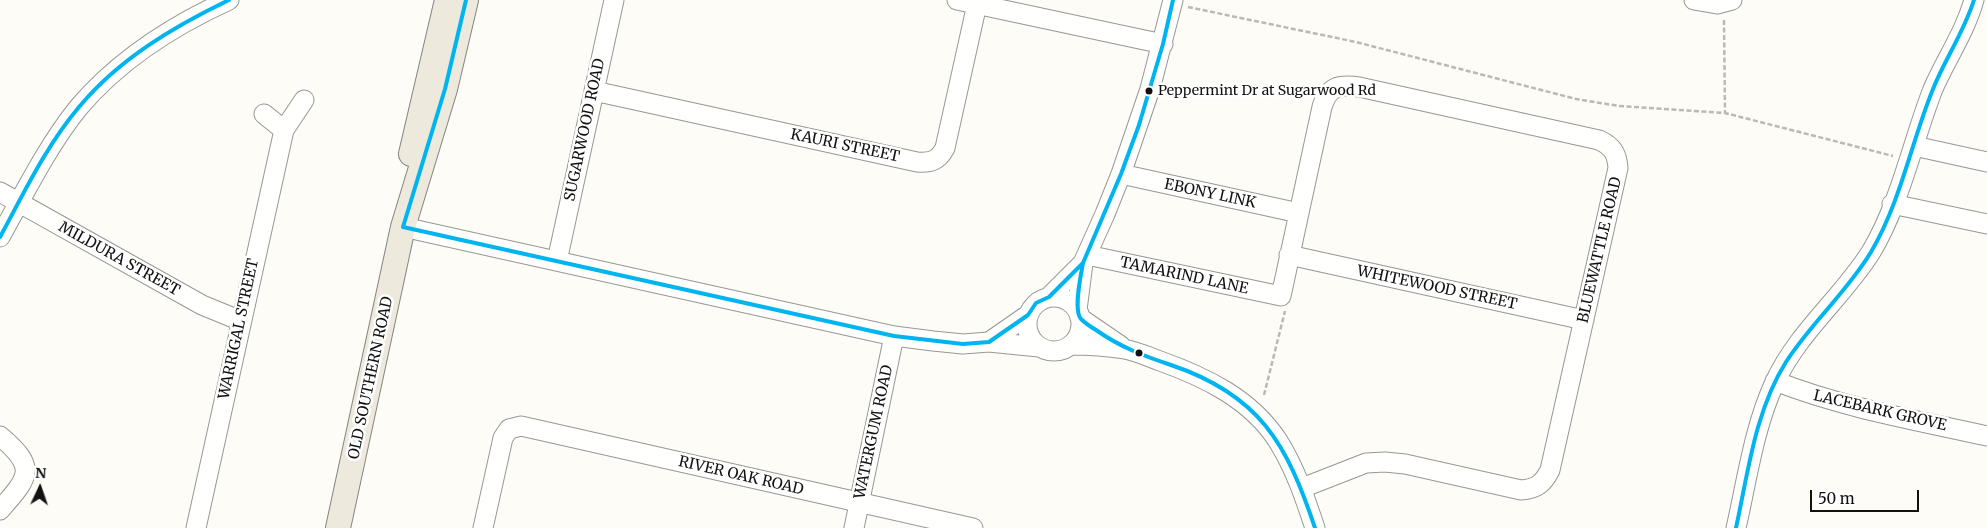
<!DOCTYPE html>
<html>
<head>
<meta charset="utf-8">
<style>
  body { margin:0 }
  #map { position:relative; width:1987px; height:528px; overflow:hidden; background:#fdfcf7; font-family:Merriweather,serif }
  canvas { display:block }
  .north { position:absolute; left:15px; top:463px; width:50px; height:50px; -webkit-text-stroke:4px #fff; paint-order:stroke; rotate:3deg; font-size:14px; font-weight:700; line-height:20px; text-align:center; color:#111 }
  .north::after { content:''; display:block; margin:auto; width:18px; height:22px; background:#111; clip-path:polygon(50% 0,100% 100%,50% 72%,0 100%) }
  .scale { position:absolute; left:1810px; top:490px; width:109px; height:22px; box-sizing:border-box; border:2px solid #111; border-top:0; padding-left:6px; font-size:15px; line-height:18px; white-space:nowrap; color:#111; -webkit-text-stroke:4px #fff; paint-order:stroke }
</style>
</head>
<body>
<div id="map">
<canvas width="1987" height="528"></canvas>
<div class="north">N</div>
<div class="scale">50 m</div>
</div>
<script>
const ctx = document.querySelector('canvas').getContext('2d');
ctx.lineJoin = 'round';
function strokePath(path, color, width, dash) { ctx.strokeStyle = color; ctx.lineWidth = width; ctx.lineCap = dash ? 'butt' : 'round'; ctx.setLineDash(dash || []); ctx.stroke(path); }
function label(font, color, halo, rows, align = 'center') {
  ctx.font = font + ' Merriweather,serif'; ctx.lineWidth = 5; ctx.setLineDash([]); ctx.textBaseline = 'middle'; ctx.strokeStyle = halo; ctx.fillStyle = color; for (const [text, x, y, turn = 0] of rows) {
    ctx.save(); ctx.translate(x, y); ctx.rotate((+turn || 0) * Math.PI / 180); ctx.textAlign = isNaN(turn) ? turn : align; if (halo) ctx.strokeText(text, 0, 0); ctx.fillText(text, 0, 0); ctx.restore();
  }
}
const minor = new Path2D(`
  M957,0L1163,44
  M1694,0L1717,4L1732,0
  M594,91L917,162C931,163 938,161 945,148L977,4
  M264,114L284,130
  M1914,146L1987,162
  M1121,174L1299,213
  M0,192L202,305L241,321
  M1892,204L1987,224
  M403,227L894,336L933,341L963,344L989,342L1039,347
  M0,237C24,194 48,145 79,107C119,60 174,25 229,0
  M1087,255L1281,296L1322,107C1328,87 1338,84 1359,87L1599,140C1612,146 1617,153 1618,168L1550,470C1543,484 1536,489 1521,490L1405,464L1385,462L1366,463L1302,488
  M1289,255L1584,320
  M557,261L614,0
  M1027 324a27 27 0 1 1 54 0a27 27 0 1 1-54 0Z
  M1049,297L1083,263L1105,214L1121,174L1150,89L1173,0
  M1077,310L1083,263
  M1080,318L1121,346
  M989,342L1028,315
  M1071,345C1089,345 1106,346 1124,349C1136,351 1149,357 1160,361C1205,377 1251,399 1278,441C1295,468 1305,498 1315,528
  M1775,381C1844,408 1915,420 1987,436
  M0,436C38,468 29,477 0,510
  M196,528L284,130L304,100
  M483,528L503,438L509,429L521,426L973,528
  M854,528L894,336
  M1736,528C1747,480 1754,427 1775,382C1798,332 1842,298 1871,252C1900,204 1913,140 1933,89C1946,59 1965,32 1974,0`);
const major = new Path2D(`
  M411,154L447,0
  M338,528L403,227L445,89L466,0`);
strokePath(minor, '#979795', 21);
strokePath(major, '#858482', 26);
strokePath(new Path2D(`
  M1188,7L1356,42L1576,99L1619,106L1725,113L1893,156
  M1724,20L1725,113
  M1264,395L1285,311`), '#b9b9b8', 2.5, [5, 2.5]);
strokePath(minor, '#fffffe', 19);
strokePath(major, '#ede9dc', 24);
strokePath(new Path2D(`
  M466,0L445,89L403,227L894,336L963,344L989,342L1028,315L1036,303L1049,297L1083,263L1121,174L1139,125L1163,44L1173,0
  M0,237C24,193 46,146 79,107C119,59 173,27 229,0
  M1083,263C1081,275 1073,310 1081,319C1085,323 1091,327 1096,330C1120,347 1144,356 1171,365C1260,395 1287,444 1315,528
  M1736,528C1748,473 1755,411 1786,362C1811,323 1847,292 1871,252C1901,201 1911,143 1933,89C1945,59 1964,32 1974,0`), '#00b5ef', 4);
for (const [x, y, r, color] of [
  [1149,91,4.5,"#111"],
  [1139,353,4.5,"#111"]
]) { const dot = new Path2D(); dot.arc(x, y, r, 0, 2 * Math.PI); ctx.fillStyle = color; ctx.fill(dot); strokePath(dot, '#fff', 2); }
label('14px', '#111', '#fff', [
  ["Peppermint Dr at Sugarwood Rd",1158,91]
], 'left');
label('15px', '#111', '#fff', [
  ["SUGARWOOD ROAD",585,130,-78],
  ["KAURI STREET",845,146,12],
  ["EBONY LINK",1210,194,12],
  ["BLUEWATTLE ROAD",1600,250,-77],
  ["MILDURA STREET",119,259,29],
  ["TAMARIND LANE",1184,276,12],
  ["WHITEWOOD STREET",1437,288,12],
  ["WARRIGAL STREET",239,329,-78],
  ["OLD SOUTHERN ROAD",371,378,-78],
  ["LACEBARK GROVE",1880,411,13],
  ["WATERGUM ROAD",874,432,-78],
  ["RIVER OAK ROAD",741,476,13]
]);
</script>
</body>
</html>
